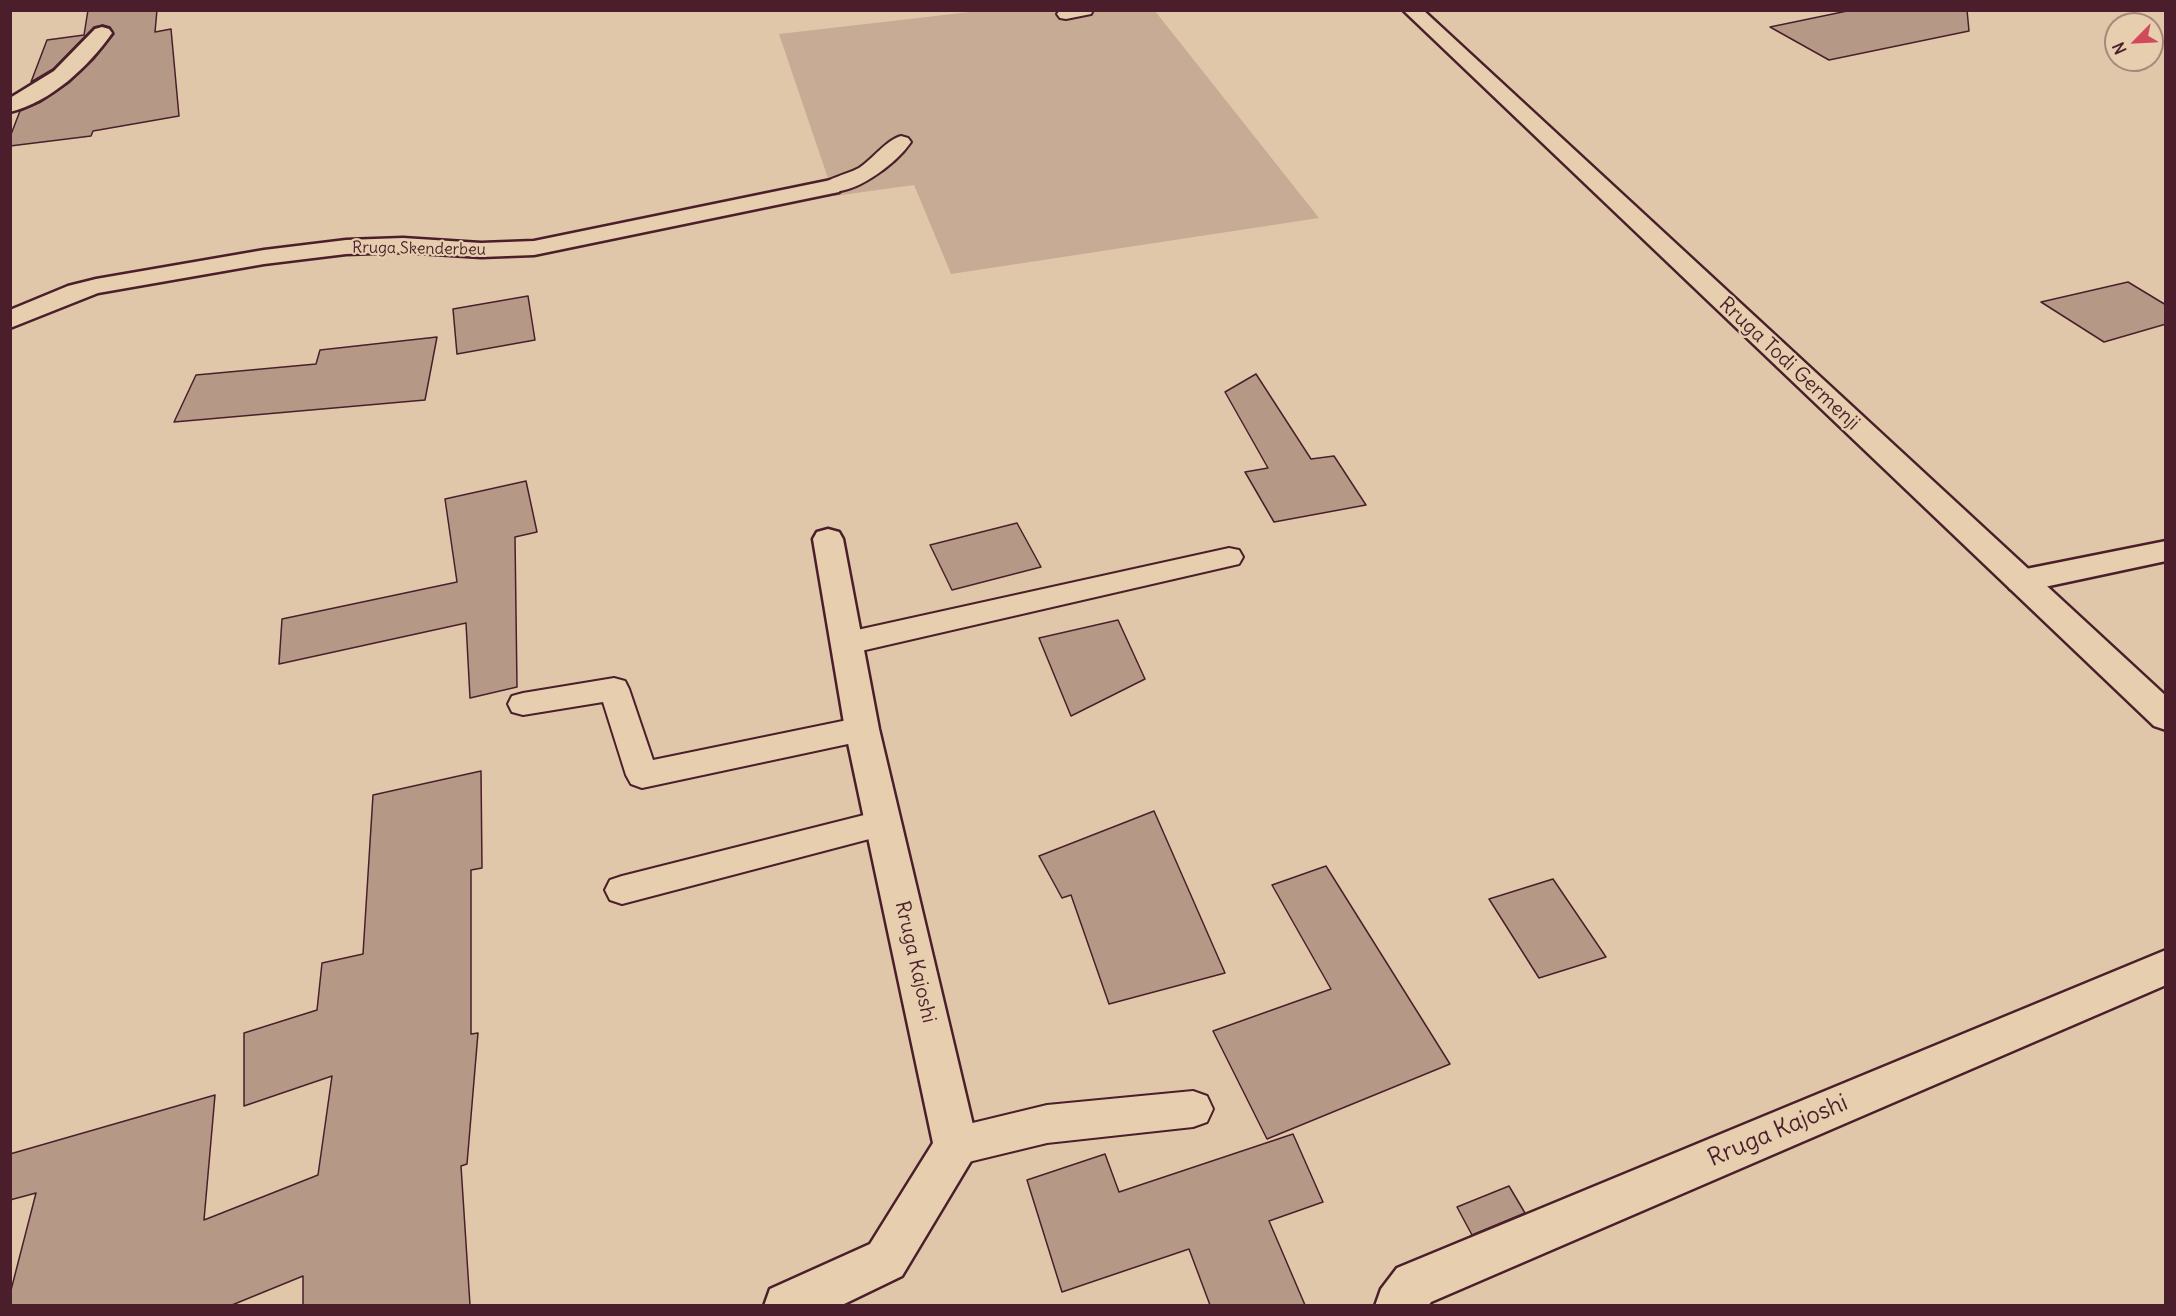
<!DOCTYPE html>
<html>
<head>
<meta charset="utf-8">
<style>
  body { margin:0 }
  #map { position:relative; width:2176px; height:1316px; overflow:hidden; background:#e0c7aa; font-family:Delius,sans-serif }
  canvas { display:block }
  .frame { position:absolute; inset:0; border:12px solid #4a1f2b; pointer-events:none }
  .north { position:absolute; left:2104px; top:12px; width:60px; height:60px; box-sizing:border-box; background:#e6ceaf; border:2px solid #a8887a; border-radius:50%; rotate:246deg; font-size:16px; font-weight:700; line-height:24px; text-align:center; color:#4a1f2b }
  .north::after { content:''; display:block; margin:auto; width:21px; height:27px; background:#d1495b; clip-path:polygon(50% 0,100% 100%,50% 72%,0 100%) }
</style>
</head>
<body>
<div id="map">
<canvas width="2176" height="1316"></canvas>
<div class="frame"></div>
<div class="north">N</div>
</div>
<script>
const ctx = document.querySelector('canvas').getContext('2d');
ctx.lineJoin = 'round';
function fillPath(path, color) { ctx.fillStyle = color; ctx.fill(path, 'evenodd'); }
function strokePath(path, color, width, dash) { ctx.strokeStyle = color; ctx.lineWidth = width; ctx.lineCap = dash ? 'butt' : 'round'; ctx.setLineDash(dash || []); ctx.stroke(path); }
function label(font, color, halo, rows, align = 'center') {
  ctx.font = font + ' Delius,sans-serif'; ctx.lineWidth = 4.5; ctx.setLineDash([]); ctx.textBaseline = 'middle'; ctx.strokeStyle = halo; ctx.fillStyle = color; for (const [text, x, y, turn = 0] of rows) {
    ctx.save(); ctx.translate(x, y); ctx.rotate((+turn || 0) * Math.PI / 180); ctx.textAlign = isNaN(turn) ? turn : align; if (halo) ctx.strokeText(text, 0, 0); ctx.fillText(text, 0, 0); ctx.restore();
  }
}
fillPath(new Path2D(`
  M979,11H1155L1319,218L951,274L914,185L834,196L779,34Z`), '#c7ab94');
const building = new Path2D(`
  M88,10H157L155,32L171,29L179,116L93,131L91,136L10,146V137L20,111L41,102L69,83L94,59L114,34L110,27L103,25L94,27L53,69L31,82L47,40L84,35Z
  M1852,10H1967L1969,31L1829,60L1770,27Z
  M2128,282L2166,305V324L2104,342L2041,302Z
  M528,296L535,340L457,354L453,309Z
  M437,337L425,400L174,422L196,375L316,364L320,350Z
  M1256,374L1311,459L1334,456L1366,505L1274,522L1245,472L1268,468L1225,392Z
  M526,481L537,532L515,537L517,687L470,698L466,623L279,664L282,619L457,582L445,499Z
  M1017,523L1041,567L952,590L930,545Z
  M1118,620L1145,679L1071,716L1039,638Z
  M481,771L482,868L471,870V1034L478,1033L467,1164L461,1166L470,1305H303V1276L232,1305H10V1294L36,1193L10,1200V1154L215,1095L204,1220L318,1175L332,1076L244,1106V1033L317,1010L322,963L363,954L373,795Z
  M1154,811L1225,973L1109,1004L1071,895L1062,898L1039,856Z
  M1326,866L1450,1064L1267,1139L1213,1031L1331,989L1272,885Z
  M1553,879L1606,957L1539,978L1489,899Z
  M1293,1134L1323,1202L1269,1221L1305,1305H1210L1189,1249L1062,1292L1027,1180L1105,1154L1119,1192Z
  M1509,1186L1525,1213L1472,1235L1457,1207Z`);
fillPath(building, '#b69887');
strokePath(building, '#4a1f2b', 1.5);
const service = new Path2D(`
  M1060,10H1093L1091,14L1066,19L1060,18L1057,14Z
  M901,136L908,138L911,142C896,164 852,198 824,191L821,187C827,178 848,174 859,168C873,159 886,140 901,136Z
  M1229,548L1239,550L1243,557L1239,564L848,654L838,650L833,643L838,636L848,632Z
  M614,678L625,681L629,689L653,760L862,717L873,721L878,729L873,737L862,741L642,788L631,784L626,775L603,702L523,715L512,712L508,704L512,696L523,693Z
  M884,810L896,814L901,823L896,832L622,904L610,900L605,890L610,880L622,876Z
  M1193,1091L1207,1096L1213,1109L1207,1122L1193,1127L1047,1143L956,1165L942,1159L936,1146L942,1133L956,1127L1047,1105Z`);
const minor = new Path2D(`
  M102,27L109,29L112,33C89,66 51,102 10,112V98L54,71L95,29Z
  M831,180L839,182L842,187L839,192L534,255L481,257L403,252L346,254L264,264L98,293L10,328V310L68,286L96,279L264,250L346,240L403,238L481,243L534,241Z
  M828,529L839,532L843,539L879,729L978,1146L971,1161L902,1276L840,1306H764L770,1289L870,1244L933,1143L845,729L813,539L817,532Z
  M2166,541V561L2021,592L2010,589L2005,581L2010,573L2021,570Z
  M2166,950V985L1431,1302L1428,1306H1375L1381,1289L1397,1268Z`);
const tertiary = new Path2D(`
  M1403,10H1423L2166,696V730L2154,726Z`);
strokePath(service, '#4a1f2b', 4);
strokePath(minor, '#4a1f2b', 5);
strokePath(tertiary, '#4a1f2b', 5);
fillPath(service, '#e6ceaf');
fillPath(minor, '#e6ceaf');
fillPath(tertiary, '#e6ceaf');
label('16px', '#4a1f2b', '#e6ceaf', [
  ["Rruga Skenderbeu",419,249,1]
]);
label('20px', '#4a1f2b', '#e6ceaf', [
  ["Rruga Todi Germenji",1789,364,43],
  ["Rruga Kajoshi",915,962,77]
]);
label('24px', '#4a1f2b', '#e6ceaf', [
  ["Rruga Kajoshi",1778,1131,-23]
]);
</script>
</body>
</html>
